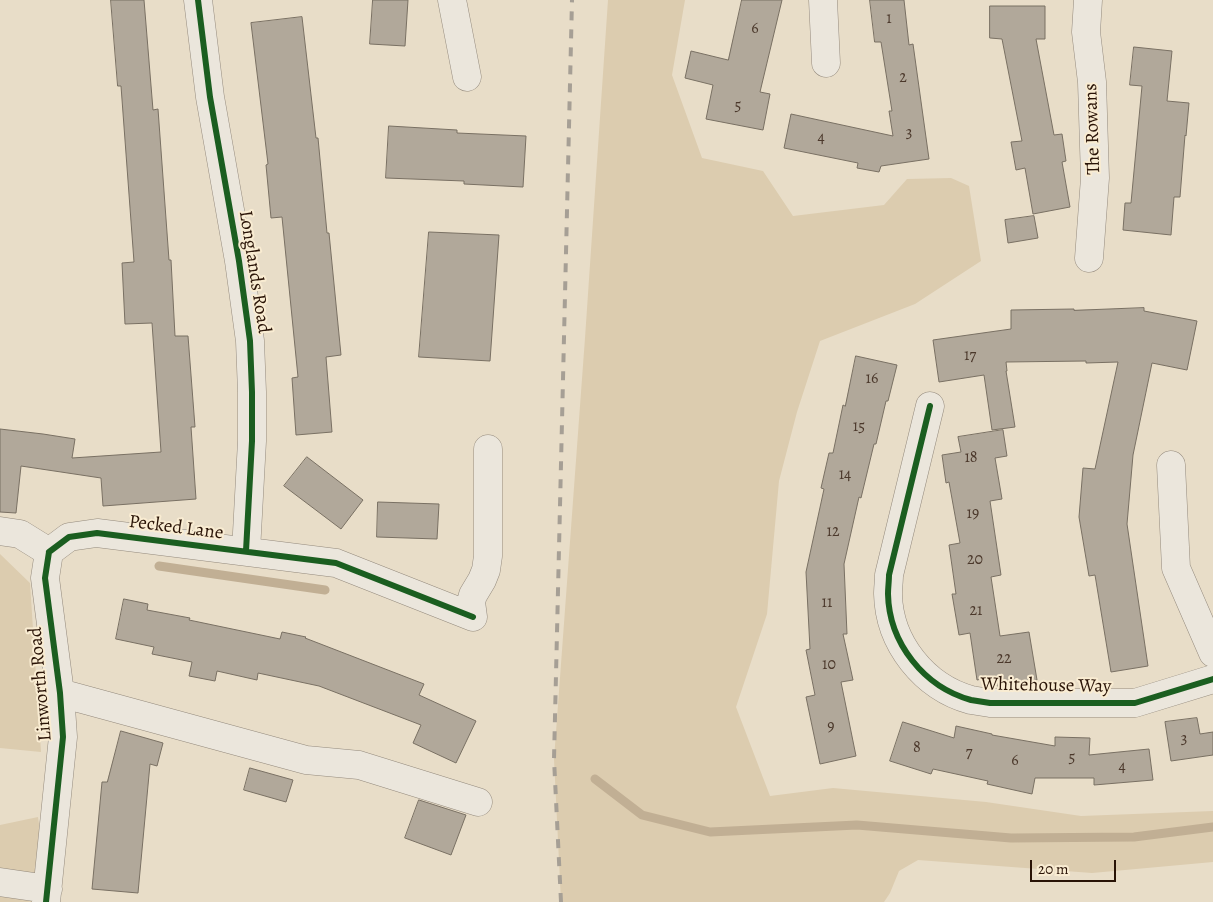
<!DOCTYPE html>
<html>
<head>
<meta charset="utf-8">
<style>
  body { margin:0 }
  #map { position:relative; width:1213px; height:902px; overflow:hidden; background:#e8ddc8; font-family:Alegreya,serif }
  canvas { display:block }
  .scale { position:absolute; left:1030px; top:860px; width:86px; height:22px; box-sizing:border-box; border:2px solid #291306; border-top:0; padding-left:6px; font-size:15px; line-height:18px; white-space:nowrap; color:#291306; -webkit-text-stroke:4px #f9ecd2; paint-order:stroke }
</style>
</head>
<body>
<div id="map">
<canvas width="1213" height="902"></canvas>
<div class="scale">20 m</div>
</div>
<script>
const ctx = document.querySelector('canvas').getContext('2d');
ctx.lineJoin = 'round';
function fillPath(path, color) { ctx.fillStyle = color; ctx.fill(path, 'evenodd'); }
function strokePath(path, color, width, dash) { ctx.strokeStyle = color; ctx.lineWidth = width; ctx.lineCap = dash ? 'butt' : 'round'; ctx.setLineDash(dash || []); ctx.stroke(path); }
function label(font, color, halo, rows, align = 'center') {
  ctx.font = font + ' Alegreya,serif'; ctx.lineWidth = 4; ctx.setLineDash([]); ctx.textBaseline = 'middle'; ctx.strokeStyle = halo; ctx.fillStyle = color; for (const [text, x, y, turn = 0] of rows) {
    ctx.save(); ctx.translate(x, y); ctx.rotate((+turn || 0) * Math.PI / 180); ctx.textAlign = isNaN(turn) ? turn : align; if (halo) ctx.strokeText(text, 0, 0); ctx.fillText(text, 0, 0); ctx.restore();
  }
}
fillPath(new Path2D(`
  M608,0H685L672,75L702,158L763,171L793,216L884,205L907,179L951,178L969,186L981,261L915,304L820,341L797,412L779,481L767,614L736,707L770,796L833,788L986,802L1081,816L1213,811V862L1092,873L918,860L899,871L890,893L884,902H561L554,759L585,338Z
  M0,554L30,583L41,752L0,748Z
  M38,817L48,889L46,902H0V825Z`), '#dcccaf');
strokePath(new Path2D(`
  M159,566L325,590
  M595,779L642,815L710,832L857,825L1011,838L1134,837L1213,827`), '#c1af94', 9);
const building = new Path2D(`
  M111,0H144L153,110L158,109L169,260H171L175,336H188L195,427H191L196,499L103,506L101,478L21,466L16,513L0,512V429L43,434L75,439L72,458L161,452L152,323L125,324L122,263L134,262L121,86H118Z
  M373,0H408L405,46L370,44Z
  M742,0H782L760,92L770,94L763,130L706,119L713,85L685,78L691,51L728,60Z
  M870,0H904L909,45L913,44L929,159L881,166L879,172L857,168L858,163L784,148L791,114L893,136L889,111H892L881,42H875Z
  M990,6H1045V39H1036L1054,135L1062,134L1066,161L1062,162L1070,207L1033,214L1025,168L1016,170L1011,142L1022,141L1002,39L990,38Z
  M302,17L316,138H318L327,233H329L341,355L326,357L332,432L296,435L292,378L298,377L282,217L271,218L266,165L268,164L251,23Z
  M1134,47L1172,51L1167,101L1189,103L1186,136L1185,135L1180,197H1174L1171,235L1123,230L1125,203H1131L1142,86L1130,85Z
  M389,126L457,130V133L526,136L523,187L464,184V181L386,178Z
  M1034,216L1038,238L1008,243L1005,220Z
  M429,232L499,235L490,361L419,357Z
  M1144,308V311L1197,321L1187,370L1152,363L1133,455L1127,524L1148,666L1111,672L1095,575L1089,576L1079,517L1083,468L1095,469L1118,362L1086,363V361L1006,362L1007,371H1006L1015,427L992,430L984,375L939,382L933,340L1011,329V310L1074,309V310Z
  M856,356L897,365L888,401H886L876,444H874L861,498L859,497L844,564L847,634H843L853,680L841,682L856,756L820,764L806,697L815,695L806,650L810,649L806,572L824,489L821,488L829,453H833L843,405L845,406Z
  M1003,430L1007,456L995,458L1002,499L990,501L1001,575L991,577L1000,636L1029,632L1037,680L997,686L996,676L977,680L970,633L959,635L952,594H956L949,545L960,543L949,482L946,483L942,455L961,452L958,437Z
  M307,457L363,500L341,529L284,486Z
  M378,502L439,504L437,539L377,537Z
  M124,599L148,604L147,610L190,618L189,620L280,639L282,632L306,637L305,638L424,684L419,695L476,721L456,763L413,743L421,725L319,686L258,673L257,680L217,671L215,681L189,676L192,662L152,654L154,647L116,639Z
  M1197,718L1200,734L1213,732V755L1171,761L1165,722Z
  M903,722L954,738L956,726L992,734V735L1055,746V737L1090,738L1089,755L1149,749L1153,780L1094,785V778H1035L1032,794L987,784L988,781L933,769L931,774L890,761Z
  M121,731L163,743L157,766L150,764L138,893L92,889L102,782H107Z
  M250,768L293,780L286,802L244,790Z
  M419,800L466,815L451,855L405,838Z`);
fillPath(building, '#b1a89a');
strokePath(building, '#797063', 1);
const minor = new Path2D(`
  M198,0L210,97L239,261L250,341L252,392V441L246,551
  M452,0L467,77
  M823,0L826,63
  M1088,0L1086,32L1092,82L1095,178L1089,258
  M930,406L889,575C889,581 888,588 888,594C889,643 924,687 971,700C977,701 984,702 990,703H1135L1213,679
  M1171,465L1176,568L1213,653
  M0,531L20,534L49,552
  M49,552L69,537L97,533L336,563L473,617L471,602L473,595L482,580L486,570L488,556V449
  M60,693L306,760L359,765L478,802
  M0,882L48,889
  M46,902L63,737L60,693L45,578L49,552`);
strokePath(minor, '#948a7d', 29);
strokePath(minor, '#ebe6dc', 28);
strokePath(new Path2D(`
  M561,902L554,759L572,0`), '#a69f95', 4, [9, 9]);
strokePath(new Path2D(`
  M198,0L210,97L239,261L250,341L252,392V441L246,551
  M930,406L889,575C889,581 888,588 888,594C889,643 924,687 971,700C977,701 984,702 990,703H1135L1213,679
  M49,552L69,537L97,533L336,563L473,617
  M46,902L63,737L60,693L45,578L49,552`), '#1b5e20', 6);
label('16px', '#4b382b', null, [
  ["1",889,19],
  ["6",755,29],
  ["2",903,78],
  ["5",738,106],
  ["3",909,133],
  ["4",821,138],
  ["17",970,356],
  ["16",872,379],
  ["15",859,427],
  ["18",971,458],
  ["14",845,475],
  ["19",973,514],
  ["12",833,532],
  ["20",975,560],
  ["11",827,603],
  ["21",976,611],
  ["22",1004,659],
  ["10",829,665],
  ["9",831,727],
  ["3",1184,739],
  ["8",917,748],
  ["7",969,753],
  ["5",1072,758],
  ["6",1015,761],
  ["4",1122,767]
]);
label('19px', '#291306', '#f9ecd2', [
  ["The Rowans",1093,129,-92],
  ["Longlands Road",254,272,81],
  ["Pecked Lane",176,528,7],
  ["Linworth Road",41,684,-95],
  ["Whitehouse Way",1046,686,1]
]);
</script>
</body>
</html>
